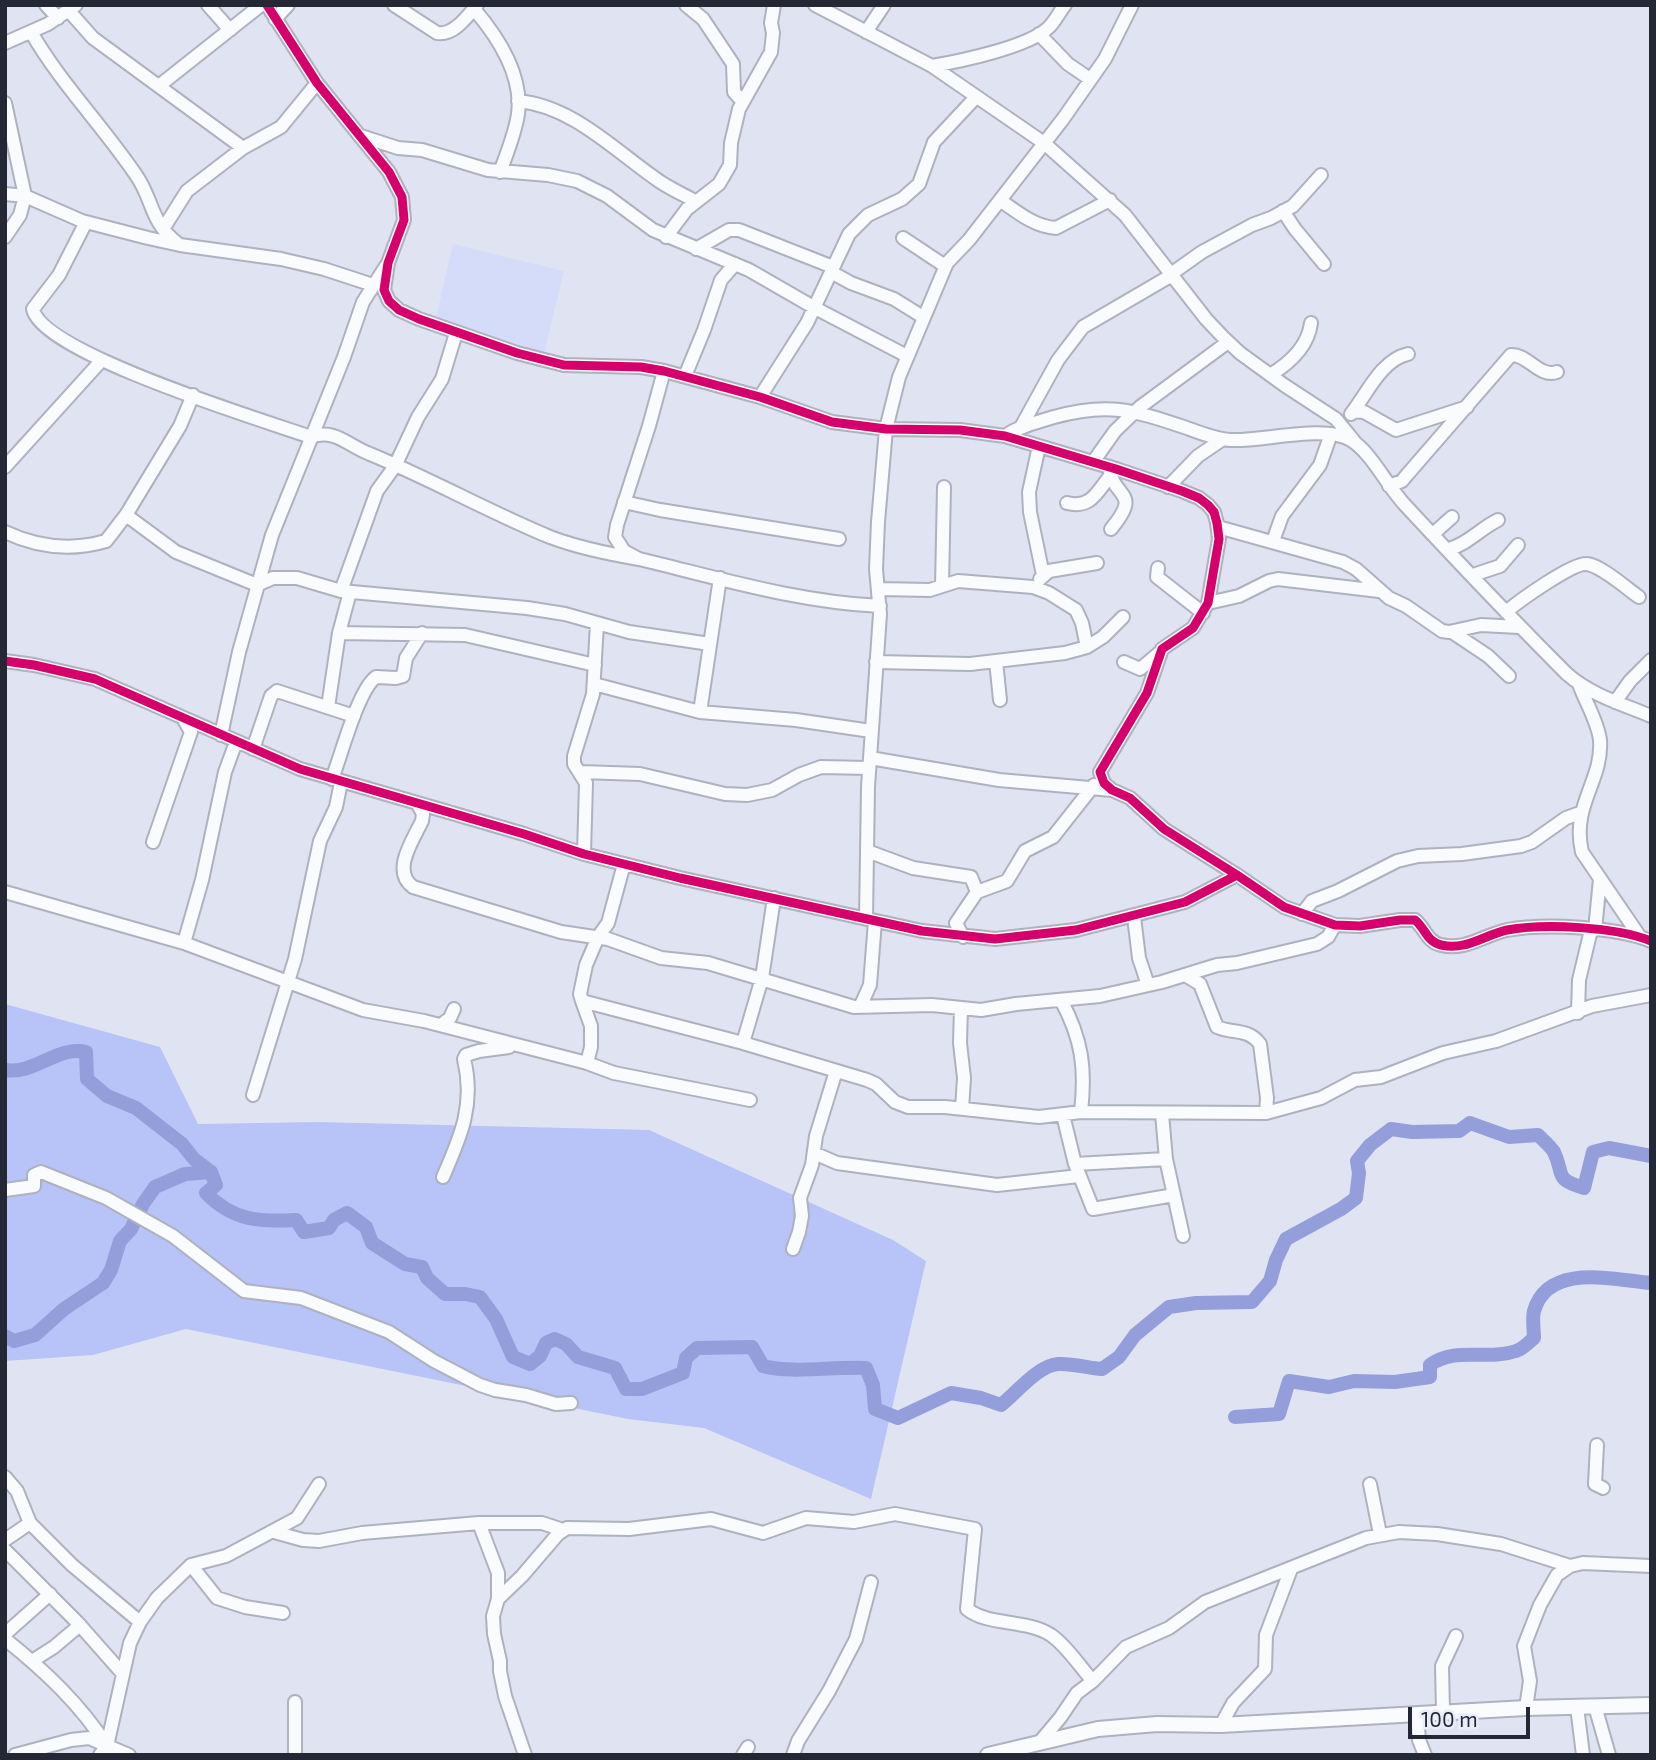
<!DOCTYPE html>
<html>
<head>
<meta charset="utf-8">
<style>
  body { margin:0 }
  #map { position:relative; width:1656px; height:1760px; overflow:hidden; background:#e0e4f2; font-family:"Exo 2",sans-serif }
  canvas { display:block }
  .frame { position:absolute; inset:0; border:7px solid #242734; pointer-events:none }
  .scale { position:absolute; left:1408px; top:1707px; width:122px; height:32px; box-sizing:border-box; border:4px solid #242734; border-top:0; padding-left:9px; font-size:21px; line-height:24px; white-space:nowrap; color:#242734; -webkit-text-stroke:5px #e9edfb; paint-order:stroke }
</style>
</head>
<body>
<div id="map">
<canvas width="1656" height="1760"></canvas>
<div class="frame"></div>
<div class="scale">100 m</div>
</div>
<script>
const ctx = document.querySelector('canvas').getContext('2d');
ctx.lineJoin = 'round';
function fillPath(path, color) { ctx.fillStyle = color; ctx.fill(path, 'evenodd'); }
function strokePath(path, color, width, dash) { ctx.strokeStyle = color; ctx.lineWidth = width; ctx.lineCap = dash ? 'butt' : 'round'; ctx.setLineDash(dash || []); ctx.stroke(path); }
fillPath(new Path2D(`
  M453,244L564,271L544,353L434,326Z`), '#d5dcf9');
fillPath(new Path2D(`
  M5,1004L160,1047L198,1124L318,1122L649,1130L893,1240L926,1261L871,1499L704,1428L628,1419L186,1329L93,1355L5,1361Z`), '#b8c3f8');
strokePath(new Path2D(`
  M5,1070C34,1075 58,1045 86,1052L87,1079L107,1096L136,1108L182,1144L194,1159L211,1172
  M5,1336L14,1341L35,1335L64,1309L103,1283L111,1270L120,1241L131,1229L143,1204L155,1187L185,1174L211,1172L216,1185L206,1193C233,1221 260,1222 296,1220L304,1232L329,1228L334,1220L347,1213L366,1227L372,1243L405,1264L422,1267L427,1278L445,1294H465L480,1297L496,1319L513,1357L530,1364L540,1356L546,1343L555,1339L566,1344L578,1357L615,1368L626,1389H642L683,1373L686,1358L697,1348L752,1347L763,1366C791,1374 835,1366 866,1368L873,1385L875,1409L898,1418L951,1393L981,1398L1001,1405C1016,1393 1039,1365 1058,1364C1072,1363 1088,1368 1102,1369L1119,1357L1135,1335L1169,1307L1196,1303L1252,1302L1270,1281L1276,1260L1286,1239L1341,1209L1356,1198L1359,1173L1357,1161L1370,1145L1391,1129L1412,1132L1459,1131L1470,1123L1509,1137L1538,1135C1543,1140 1550,1146 1554,1152C1565,1175 1553,1179 1584,1188L1593,1152L1609,1148L1651,1156
  M1235,1417L1279,1414L1289,1381L1329,1387L1354,1381L1395,1382L1430,1377V1365C1456,1346 1487,1361 1516,1351C1523,1349 1529,1342 1534,1338C1534,1330 1532,1318 1534,1311C1548,1262 1614,1280 1651,1283`), '#939edb', 14);
const minor = new Path2D(`
  M46,5L58,18
  M208,5L230,30
  M267,5L317,83L389,172L402,197L404,220L388,263L384,290L389,301L399,310L419,319L517,353L564,365L641,367L664,371L760,397L832,422L886,429L960,430L1005,436L1116,469L1182,491L1199,498L1208,505L1214,512L1217,523L1219,539L1208,603L1193,628L1162,649L1147,693L1100,772L1104,783L1112,790L1130,798L1164,829L1237,875L1284,907L1335,925L1360,926L1400,920H1415C1425,928 1427,942 1441,945C1466,951 1484,935 1507,930C1545,923 1616,927 1651,941
  M394,5L437,33C453,36 467,17 477,5
  M686,5L703,19L733,64L734,92L743,102
  M815,5L932,66L1044,143L1125,215L1206,319L1223,337L1240,353L1284,385L1336,419L1354,441
  M474,9C498,37 523,75 518,114C515,134 507,153 500,172
  M69,11L93,38L243,148
  M275,19L288,5
  M31,32C61,84 103,126 136,175C154,201 149,220 177,243
  M866,32L884,5
  M1039,34L1068,64L1090,79
  M5,43L48,24L76,5
  M932,66C961,61 1028,47 1048,28C1055,22 1059,12 1065,5
  M160,85L261,5
  M518,101C574,106 617,153 662,183C673,190 684,195 695,201
  M5,103L25,196L20,215L5,237
  M361,136L398,148L422,150L488,170L548,175L577,181L607,196L653,230L749,270L815,308L907,356
  M5,194L25,196L82,221L148,238L180,245L281,259L324,269L373,285
  M1000,200C1017,212 1035,227 1056,228L1110,200
  M1283,211L1295,229L1324,264
  M86,222L59,275L33,309C41,353 265,421 311,437C335,428 348,446 370,454C431,479 489,512 550,537C579,548 609,554 639,559
  M163,229L187,191L243,148L281,127L317,83
  M666,237L687,209L719,184L730,165L731,143L739,109L771,52L773,33L771,23L774,5
  M903,238L945,266
  M696,249L729,230H739L833,267
  M831,272L851,283L894,299L923,317
  M1171,274L1202,252L1252,225L1271,218L1293,206L1321,175
  M664,371L649,426L617,525L615,537L624,551L639,559C719,578 797,602 880,606
  M1270,375C1290,363 1308,347 1311,323
  M685,376L704,330L721,280L735,264
  M760,397L807,323L849,234L868,215L902,199L919,184L934,142L976,97
  M1353,411L1364,412L1396,430L1467,407
  M1351,414C1367,394 1381,360 1408,354
  M1021,427L1058,360L1083,327L1172,275
  M1005,436C1019,426 1038,422 1054,417C1107,402 1133,410 1184,427C1198,432 1214,439 1230,440C1262,442 1324,424 1351,440C1371,452 1388,487 1405,505C1458,562 1512,619 1567,674C1591,695 1622,704 1651,716
  M1039,446L1029,492L1030,512L1043,575
  M1093,462L1115,431L1140,407L1228,342
  M5,467L101,361
  M1109,467C1113,500 1143,490 1111,529
  M1389,486L1402,481L1406,476L1511,355C1528,354 1539,378 1557,372
  M1168,487L1198,456L1223,439
  M624,502L660,510L839,539
  M1067,503C1092,509 1097,491 1111,475
  M126,515L176,552L257,585L273,578H297L341,591L527,608L565,614L629,632L710,644
  M1218,527L1343,562L1356,569L1389,598L1406,606L1442,631L1449,632L1481,625L1519,627
  M5,532C37,547 72,551 106,541L126,515L180,426L193,395
  M1433,534L1452,517
  M1273,541L1282,516L1320,465L1331,434
  M1449,549C1468,544 1481,528 1498,520
  M1158,568L1157,577L1203,613
  M1473,575L1500,566L1518,545
  M1040,579L1049,571L1097,563
  M942,586L944,487
  M878,589L930,590L958,581L1033,587L1049,593L1076,610L1082,623L1087,647
  M341,591L377,491L395,466L418,417L442,379L456,333
  M1208,603L1239,596L1269,581L1278,579L1379,591
  M1506,612C1519,601 1573,562 1587,564C1602,566 1626,588 1639,597
  M1452,632L1488,656L1509,676
  M339,633L465,635L595,665
  M5,661L34,665L95,679L300,769L524,834L584,854L680,878L922,931L995,939L1076,930L1185,902L1237,875
  M996,661L1000,700
  M876,662L970,664L1065,653L1087,647L1103,637L1123,617
  M1124,662L1140,669L1159,653
  M594,684L700,712L796,720L871,731
  M1579,684C1585,701 1598,722 1600,740C1603,781 1571,805 1582,852L1640,937
  M1615,702L1630,681L1651,660
  M328,707L339,633L350,592
  M700,712L720,578
  M221,735L239,652L272,535L344,357L363,302L386,266
  M253,749L271,696L277,691L354,716
  M870,758L999,780L1112,790
  M581,772L640,774L725,794L747,795L772,790L799,775L821,767L869,768
  M332,779C341,756 358,690 376,677L396,678L403,676L406,658L422,633
  M417,803L423,814L422,821C413,840 391,871 413,887L561,932L608,939L661,958L708,963L854,1007L932,1005L981,1010L1016,1004L1100,996L1162,982L1217,965L1237,963L1317,944L1328,937L1335,925
  M153,842L191,732L183,718
  M867,851L913,868L971,877L977,892
  M584,854L586,783L574,764V756L593,694L597,623
  M624,864L608,923L598,937L586,965L580,994L582,1001L743,1043L867,1080L876,1084L895,1102L908,1107H945L1039,1117L1081,1112L1266,1113L1321,1098L1355,1080L1381,1077L1443,1053L1496,1041L1592,1006L1651,995
  M5,892L184,943L363,1010L424,1021L587,1063L614,1073L750,1100
  M1302,914L1312,901L1338,891L1397,861L1418,856L1462,854L1521,846L1532,842L1566,818L1580,813
  M1134,917L1139,958L1148,985
  M866,919L868,787L880,614L876,569L878,522L886,429L899,377L947,263L969,240L1063,119L1105,59L1132,5
  M1595,930L1600,879
  M963,937L956,923L977,892L1007,881L1025,851L1053,837L1094,785
  M184,943L202,880L225,772L236,742
  M1185,975L1200,984L1217,1027C1233,1034 1248,1028 1260,1044L1267,1098L1266,1113
  M1061,1000C1082,1039 1086,1068 1081,1112
  M582,1001L591,1026V1047L587,1063
  M860,1007L870,985L875,921
  M961,1008L960,1043L964,1078L962,1109
  M1578,1013L1579,980L1591,930
  M441,1025L450,1018L454,1009
  M743,1043L762,978L774,898
  M253,1095L295,959L320,841L336,807L341,782
  M1162,1114L1166,1159L1183,1236
  M1063,1115L1075,1164L1093,1209L1174,1195
  M814,1153L837,1163L997,1185L1079,1176
  M1075,1164L1166,1159
  M443,1177C461,1136 475,1104 464,1059L466,1055L479,1051L509,1047
  M5,1190L34,1186V1175L41,1172L106,1198L173,1236L244,1291L301,1298L389,1332L434,1361L480,1385L495,1390L526,1395L556,1404L571,1403
  M793,1249L799,1232L802,1216L800,1198L812,1165L816,1136L836,1071
  M1597,1445L1595,1484L1603,1488
  M5,1477L17,1491L30,1523L72,1565L140,1622
  M1370,1484L1380,1534
  M479,1523L498,1573V1599
  M274,1532L303,1540L319,1541L362,1533L479,1523H542L563,1530
  M5,1540L30,1523
  M5,1550L78,1623L123,1674
  M191,1565L217,1598L245,1607L283,1613
  M5,1634L50,1594
  M5,1639C45,1671 80,1704 107,1746L100,1755
  M32,1661L54,1647L80,1625
  M295,1702V1755
  M1595,1706L1609,1755
  M1577,1707L1583,1755
  M1526,1708L1530,1681L1524,1646L1540,1605L1557,1575L1570,1566L1583,1563L1651,1566
  M1443,1712L1442,1666L1456,1636
  M1417,1714L1419,1740L1425,1755
  M1221,1725L1233,1703L1265,1669L1266,1635L1291,1569
  M1039,1743L1060,1718L1077,1693L1093,1681L1126,1647L1169,1628L1205,1602L1366,1538L1399,1532L1437,1534L1501,1544L1570,1566
  M107,1746L130,1643L140,1622L157,1598L191,1565L226,1556L297,1518L319,1484
  M15,1755L71,1740L89,1738L129,1755
  M525,1755L505,1696L500,1671V1661L494,1634L493,1616L498,1599L522,1576L558,1534L567,1528L629,1529L711,1519L763,1533L806,1518L854,1522L895,1514L975,1529L967,1609C988,1626 1026,1619 1051,1635C1067,1646 1080,1667 1093,1681
  M743,1755L748,1747
  M793,1755L798,1741L829,1691L856,1639L871,1582`);
const major = new Path2D(`
  M988,1755L1098,1729L1157,1724L1221,1725L1526,1708L1651,1705`);
strokePath(minor, '#aeb1be', 16);
strokePath(major, '#aeb1be', 18);
strokePath(minor, '#fafbfd', 12);
strokePath(major, '#fafbfd', 14);
strokePath(new Path2D(`
  M267,5L317,83L389,172L402,197L404,220L388,263L384,290L389,301L399,310L419,319L517,353L564,365L641,367L664,371L760,397L832,422L886,429L960,430L1005,436L1116,469L1182,491L1199,498L1208,505L1214,512L1217,523L1219,539L1208,603L1193,628L1162,649L1147,693L1100,772L1104,783L1112,790L1130,798L1164,829L1237,875L1284,907L1335,925L1360,926L1400,920H1415C1425,928 1427,942 1441,945C1466,951 1484,935 1507,930C1545,923 1616,927 1651,941
  M5,661L34,665L95,679L300,769L524,834L584,854L680,878L922,931L995,939L1076,930L1185,902L1237,875`), '#d6006c', 9);
</script>
</body>
</html>
